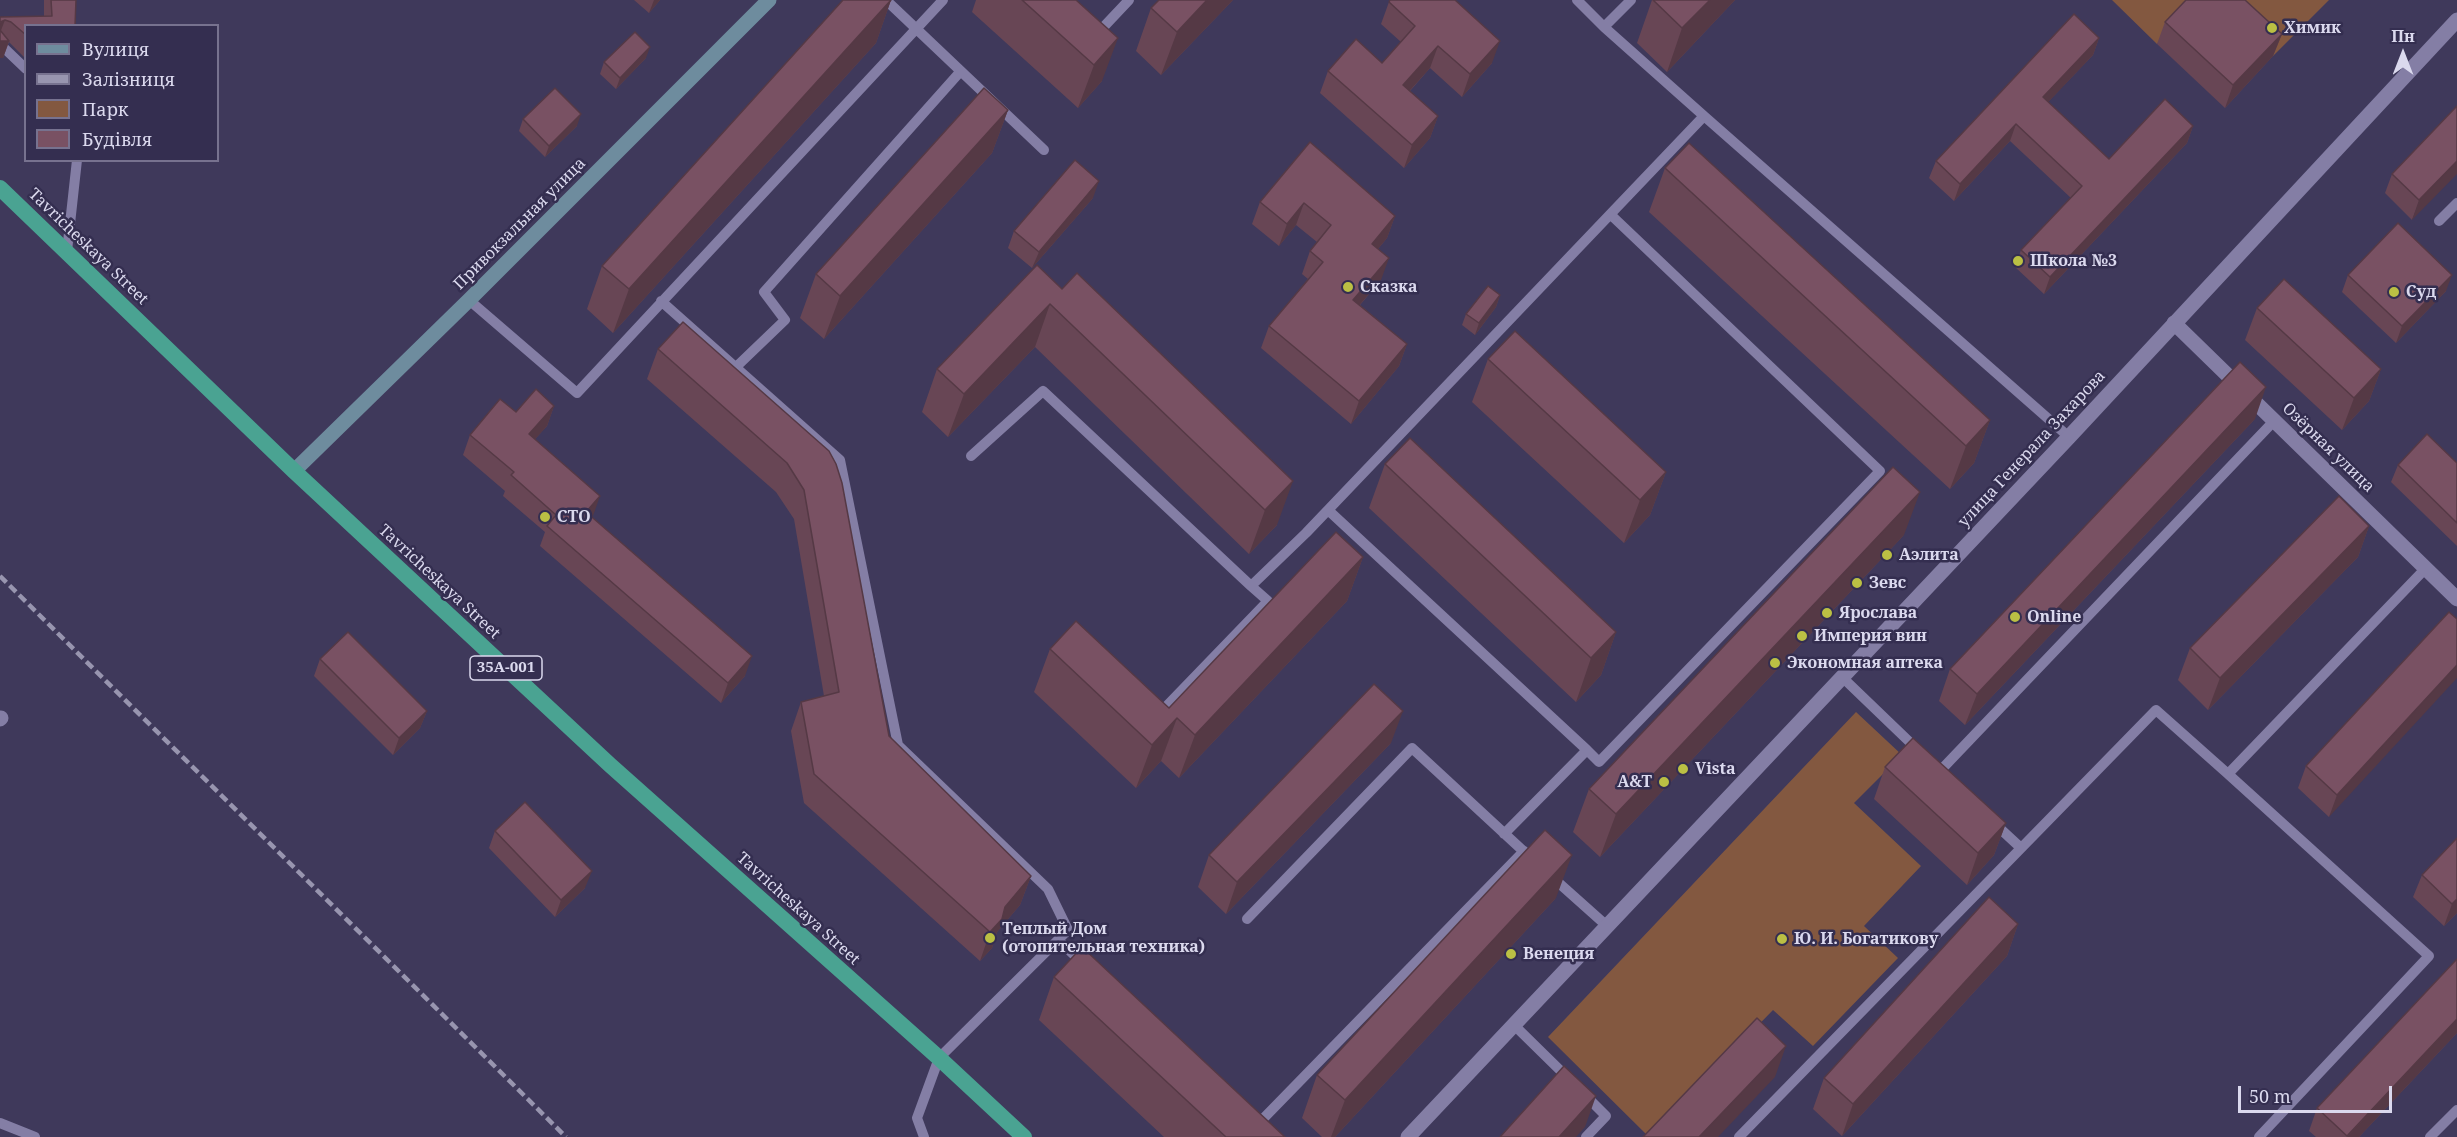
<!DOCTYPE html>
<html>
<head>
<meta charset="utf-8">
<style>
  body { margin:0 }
  #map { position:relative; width:2457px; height:1137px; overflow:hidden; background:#3f395b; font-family:"Noto Serif",serif }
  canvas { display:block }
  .legend { position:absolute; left:24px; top:24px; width:195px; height:138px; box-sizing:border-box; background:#342e50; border:2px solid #77728f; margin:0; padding:8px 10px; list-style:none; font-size:18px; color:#dbd9ee }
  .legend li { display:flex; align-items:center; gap:12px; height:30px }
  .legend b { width:30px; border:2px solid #77728f }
  .north { position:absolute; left:2373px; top:24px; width:60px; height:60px; -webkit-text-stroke:4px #342e50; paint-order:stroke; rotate:0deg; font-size:16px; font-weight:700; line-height:24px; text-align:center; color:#dbd9ee }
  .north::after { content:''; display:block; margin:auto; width:21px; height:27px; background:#dbd9ee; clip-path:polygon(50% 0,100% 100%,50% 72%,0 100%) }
  .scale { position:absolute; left:2238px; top:1086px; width:154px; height:27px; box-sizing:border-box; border:3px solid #dbd9ee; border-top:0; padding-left:8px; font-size:18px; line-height:21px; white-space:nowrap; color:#dbd9ee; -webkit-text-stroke:4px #342e50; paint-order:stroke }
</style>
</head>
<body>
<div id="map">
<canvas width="2457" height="1137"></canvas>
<ul class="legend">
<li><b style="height:8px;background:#6e8c9e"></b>Вулиця</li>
<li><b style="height:8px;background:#9895af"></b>Залізниця</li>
<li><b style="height:16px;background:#835840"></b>Парк</li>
<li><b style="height:16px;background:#795163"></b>Будівля</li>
</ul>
<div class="north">Пн</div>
<div class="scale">50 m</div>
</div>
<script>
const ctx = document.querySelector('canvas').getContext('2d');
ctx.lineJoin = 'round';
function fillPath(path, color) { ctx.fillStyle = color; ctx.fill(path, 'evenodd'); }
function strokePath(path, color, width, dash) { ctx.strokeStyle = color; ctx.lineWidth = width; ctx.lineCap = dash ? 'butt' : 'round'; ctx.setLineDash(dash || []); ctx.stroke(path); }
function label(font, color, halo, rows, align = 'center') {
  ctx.font = font + ' "Noto Serif",serif'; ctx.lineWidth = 5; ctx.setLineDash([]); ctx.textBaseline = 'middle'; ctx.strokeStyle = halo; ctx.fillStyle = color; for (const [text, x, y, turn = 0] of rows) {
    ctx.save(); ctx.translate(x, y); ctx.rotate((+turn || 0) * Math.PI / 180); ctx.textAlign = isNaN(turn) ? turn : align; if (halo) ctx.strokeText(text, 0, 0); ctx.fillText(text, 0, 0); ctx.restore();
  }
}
fillPath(new Path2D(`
  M2112,0H2198L2157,44Z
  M2213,0H2329L2273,56Z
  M1856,712L1902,755L1854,803L1921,866L1864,926L1898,958L1813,1046L1773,1010L1649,1137L1548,1037Z`), '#835840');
strokePath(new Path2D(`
  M886,0L1044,150
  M1577,0L1604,27L1631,0
  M1604,27L1704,116
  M1096,35L1129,0
  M0,44L26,69
  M2439,221L2457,203
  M67,251L77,160
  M469,300L577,393L943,0
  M661,301L840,460L898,745L1048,889L1068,930L939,1058L917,1118L924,1137
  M735,368L785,320L764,292L960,72
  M971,456L1043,391L1251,586
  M1328,510L1587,750
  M1842,677L1920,752
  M1158,715L1268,601L1251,586L1306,533L1704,116L2069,437
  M1940,771L2274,421
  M2228,774L2429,956L2259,1137
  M1994,823L2021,848
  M1504,834L1587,750L1599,762L1880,471L1611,215
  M1551,876L1607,926
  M1247,919L1412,748L1533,860
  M1058,940L1084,964
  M1514,1025L1569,1079
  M1585,1095L1606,1116L1586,1137
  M0,1123L35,1137
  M1258,1124L1524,851
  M1739,1137L2156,710L2228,774L2426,568
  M2430,1137L2457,1110`), '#847ea5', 10);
strokePath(new Path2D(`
  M2174,323L2457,599
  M0,719L1,718
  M1408,1137L2069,437L2457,20`), '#847ea5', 15);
strokePath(new Path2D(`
  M294,471L469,300L769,0`), '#6e8c9e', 15);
strokePath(new Path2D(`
  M0,188L294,471L610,765L939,1058L1024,1137`), '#4aa392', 16);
strokePath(new Path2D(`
  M0,576L566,1137`), '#9895af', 4.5, [9, 4.5]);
fillPath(new Path2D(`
  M44,0H76L75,26H26V57H24L9,42L3,58H0V17L44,16Z
  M634,0H660L649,13Z
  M891,0L876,43L613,333L587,309L602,266Z
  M976,0H1076L1102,81L1078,108L972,12Z
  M1233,0L1161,75L1136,51L1151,8Z
  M1652,0H1735L1667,72L1637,43Z
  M1389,2L1492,63L1462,97L1430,68L1410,91L1438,116L1430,138L1404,168L1320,93L1328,71L1382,63L1401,42L1381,24Z
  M2165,22L2282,34L2273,56L2225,108L2157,44Z
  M2099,38L2093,55L2048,102L2109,159L2193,126L2187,143L2044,294L2015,267L2021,250L2071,198L2010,141L1954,201L1929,178L1936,161Z
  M646,58L616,89L600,74L604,62Z
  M2457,106L2412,220L2385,193L2392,174Z
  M1008,110L992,153L824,339L800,318L816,274Z
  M523,119L577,126L545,157L519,131Z
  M1310,142L1395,216L1387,238L1378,249L1381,280L1360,305L1407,344L1399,366L1351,424L1261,348L1269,326L1308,279L1302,274L1310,251L1317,242L1296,225L1279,246L1252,224L1260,202Z
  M1665,168L1990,420L1974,463L1950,489L1649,212Z
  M1093,198L1032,268L1008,248L1014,231Z
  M1077,273L1277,525L1249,554L1035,347L948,437L922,412L937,369L1062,289Z
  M2348,275L2446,291L2396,343L2342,292Z
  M1500,295L1496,307L1475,335L1462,325L1466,314Z
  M2257,308L2381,369L2369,401L2342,430L2245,340Z
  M658,349L829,451L889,736L1031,876L1020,905L997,932L992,948L980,961L804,803L791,731L801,702L824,696L794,519L776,492L647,379Z
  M1488,359L1666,472L1650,515L1624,543L1472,402Z
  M554,406L547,426L535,439L593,516L592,517L745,676L721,703L540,546L545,532L503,496L505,491L463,455L470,435L516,412Z
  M2255,419L1965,725L1939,701L1950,669Z
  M2457,463V546L2391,482L2398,465Z
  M1385,464L1616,632L1601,675L1576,702L1369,508Z
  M2369,526L2358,557L2208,710L2178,680L2190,648Z
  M1904,535L1600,857L1573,832L1589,789Z
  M1363,557L1347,601L1179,778L1161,761L1136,788L1034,692L1050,649L1169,708Z
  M2449,612L2329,817L2298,788L2306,766Z
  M320,659L427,711L420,728L393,755L314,676Z
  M1391,743L1226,914L1198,887L1209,855Z
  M1885,767L2006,823L1994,855L1967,885L1874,799Z
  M495,831L585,888L555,917L489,848Z
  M2457,838V913L2444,926L2413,897L2422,875Z
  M1556,898L1335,1137H1322L1302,1118L1317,1075Z
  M2018,924L2007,956L1842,1136L1813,1109L1824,1078Z
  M2457,959V1033L2359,1137H2316L2309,1131L2317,1108Z
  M1054,977L1285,1137H1164L1039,1020Z`), '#684655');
fillPath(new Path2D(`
  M654,0H660L649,13Z
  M891,0L876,43L613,333L629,289Z
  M1207,0H1233L1161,75L1177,32Z
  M1710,0H1735L1667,72L1682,28Z
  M5,20L0,33V23Z
  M2282,34L2273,56L2225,108L2233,85Z
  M1118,38L1102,81L1078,108L1094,65Z
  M2099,38L2093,55L2037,114L2043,97Z
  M0,41H9L3,58H0Z
  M1500,41L1492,63L1462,97L1470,74Z
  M1438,46L1430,68L1395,107L1403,85Z
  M650,47L646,58L616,89L620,78Z
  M1008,110L992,153L824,339L840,296Z
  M581,114L577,126L545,157L549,146Z
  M1438,116L1430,138L1404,168L1412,145Z
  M2016,124L2010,141L1954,201L1960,184Z
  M2193,126L2187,143L2044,294L2050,277Z
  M2457,161V174L2412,220L2419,200Z
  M1099,181L1093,198L1032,268L1039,252Z
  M1304,203L1296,225L1279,246L1287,224Z
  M1395,216L1387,238L1364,266L1372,244Z
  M1389,258L1381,280L1345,322L1353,300Z
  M2452,275L2446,291L2396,343L2402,326Z
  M1500,295L1496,307L1475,335L1479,323Z
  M1050,304L1035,347L948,437L964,394Z
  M1407,344L1399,366L1351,424L1359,401Z
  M2381,369L2369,401L2342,430L2354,398Z
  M2266,387L2255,419L1965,725L1977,694Z
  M554,406L547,426L522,454L529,434Z
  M1990,420L1974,463L1950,489L1966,446Z
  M1666,472L1650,515L1624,543L1640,500Z
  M1293,481L1277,525L1249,554L1265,510Z
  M1920,492L1904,535L1600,857L1616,814Z
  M600,496L593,516L579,532L586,512Z
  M2369,526L2358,557L2208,710L2220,678Z
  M1363,557L1347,601L1179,778L1195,735Z
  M1616,632L1601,675L1576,702L1591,658Z
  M752,656L745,676L721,703L728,683Z
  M2457,665V678L2329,817L2337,795Z
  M427,711L420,728L393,755L399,738Z
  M1403,711L1391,743L1226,914L1237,882Z
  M1177,718L1161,761L1136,788L1152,745Z
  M2006,823L1994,855L1967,885L1978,853Z
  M1572,855L1556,898L1335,1137H1331L1345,1100Z
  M592,871L585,888L555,917L561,900Z
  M1031,876L1020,905L997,932L992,948L980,961L990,932L1005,907Z
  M2457,899V913L2444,926L2452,904Z
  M2018,924L2007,956L1842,1136L1853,1104Z
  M2457,1019V1033L2359,1137H2347Z
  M1786,1046L1775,1077L1718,1137H1699Z
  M1596,1096L1585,1127L1576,1137H1559Z`), '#553945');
const building = new Path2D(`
  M51,0H76L75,26H26V35L11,22L5,20L0,22V24V17L52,16Z
  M843,0H891L629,289L602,266Z
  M1022,0H1076L1118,38L1094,65Z
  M1159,0H1207L1177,32L1151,8Z
  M1390,0H1455L1500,41L1470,74L1438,46L1403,85L1438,116L1412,145L1328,71L1356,39L1382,63L1415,26L1389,2Z
  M1653,0H1710L1682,28Z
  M2186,0H2245L2282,34L2233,85L2165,22Z
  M2074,14L2099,38L2043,97L2109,159L2165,99L2193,126L2050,277L2021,250L2082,186L2016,124L1960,184L1936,161Z
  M0,30L9,41H0Z
  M635,32L650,47L620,78L604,62Z
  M555,88L581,114L549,146L523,119Z
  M984,88L1008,110L840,296L816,274Z
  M2457,106V161L2419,200L2392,174Z
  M1310,142L1395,216L1372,244L1389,258L1353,300L1407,344L1359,401L1269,326L1323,262L1310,251L1331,225L1304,203L1287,224L1260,202Z
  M1689,143L1990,420L1966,446L1665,168Z
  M1075,160L1099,181L1039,252L1014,231Z
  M2398,223L2452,275L2402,326L2348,275Z
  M1037,265L1062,289L1077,273L1293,481L1265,510L1050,304L964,394L937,369Z
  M2284,279L2381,369L2354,398L2257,308Z
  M1488,286L1500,295L1479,323L1466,314Z
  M683,322L829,451L836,464L842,483L889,736L1031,876L1005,907L1002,919L990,932L814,774L801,702L839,692L804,490L787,463L658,349Z
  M1515,331L1666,472L1640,500L1488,359Z
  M2240,362L2266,387L1977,694L1950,669Z
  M536,389L554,406L529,434L600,496L586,512L752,656L728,683L547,526L556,515L511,475L514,472L470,435L500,399L516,412Z
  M2427,434L2457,463V523L2398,465Z
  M1410,438L1616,632L1591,658L1385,464Z
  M1893,467L1920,492L1616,814L1589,789Z
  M2339,496L2369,526L2220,678L2190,648Z
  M1336,532L1363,557L1195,735L1177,718L1152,745L1050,649L1076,621L1169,708Z
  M2449,612L2457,619V665L2337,795L2306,766Z
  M348,632L427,711L399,738L320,659Z
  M1374,684L1403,711L1237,882L1209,855Z
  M1913,738L2006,823L1978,853L1885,767Z
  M525,802L592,871L561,900L495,831Z
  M1545,830L1572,855L1345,1100L1317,1075Z
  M2457,838V899L2452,904L2422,875Z
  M1989,897L2018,924L1853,1104L1824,1078Z
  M1082,947L1285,1137H1226L1054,977Z
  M2457,959V1019L2347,1136L2317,1108Z
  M1757,1018L1786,1046L1699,1137H1643Z
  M1564,1066L1596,1096L1559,1137H1500Z`);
fillPath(building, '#795163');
strokePath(building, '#553945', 1.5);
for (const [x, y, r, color] of [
  [2272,28,6,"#bbc044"],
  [2018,261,6,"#bbc044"],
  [1348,287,6,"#bbc044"],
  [2394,292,6,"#bbc044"],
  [545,517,6,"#bbc044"],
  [1887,555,6,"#bbc044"],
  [1857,583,6,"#bbc044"],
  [1827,613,6,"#bbc044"],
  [2015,617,6,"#bbc044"],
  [1802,636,6,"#bbc044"],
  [1775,663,6,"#bbc044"],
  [1683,769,6,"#bbc044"],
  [1664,782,6,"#bbc044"],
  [990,938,6,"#bbc044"],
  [1782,939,6,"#bbc044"],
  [1511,954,6,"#bbc044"]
]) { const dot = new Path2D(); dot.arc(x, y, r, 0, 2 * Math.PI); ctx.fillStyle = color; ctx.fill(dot); strokePath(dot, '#342e50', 2); }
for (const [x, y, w] of [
  [506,668,72]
]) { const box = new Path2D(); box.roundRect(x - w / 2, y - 12, w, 24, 4.5); ctx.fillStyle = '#342e50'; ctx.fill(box); strokePath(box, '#dbd9ee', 1.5); }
label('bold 15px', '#dbd9ee', null, [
  ["35А-001",506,668]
]);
label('bold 16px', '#dbd9ee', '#342e50', [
  ["Химик",2284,28],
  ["Школа №3",2030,261],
  ["Сказка",1360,287],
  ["Суд",2406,292],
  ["СТО",557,517],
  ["Аэлита",1899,555],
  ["Зевс",1869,583],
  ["Ярослава",1839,613],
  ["Online",2027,617],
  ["Империя вин",1814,636],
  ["Экономная аптека",1787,663],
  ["Vista",1695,769],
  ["A&T",1652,782,"right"],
  ["Теплый Дом",1002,929],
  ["(отопительная техника)",1002,947],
  ["Ю. И. Богатикову",1794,939],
  ["Венеция",1523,954]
], 'left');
label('16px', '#dbd9ee', '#342e50', [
  ["Привокзальная улица",520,224,-45],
  ["Tavricheskaya Street",88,247,44],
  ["Озёрная улица",2328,448,44],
  ["улица Генерала Захарова",2032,449,-47],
  ["Tavricheskaya Street",439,582,43],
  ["Tavricheskaya Street",798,909,42]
]);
</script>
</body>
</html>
